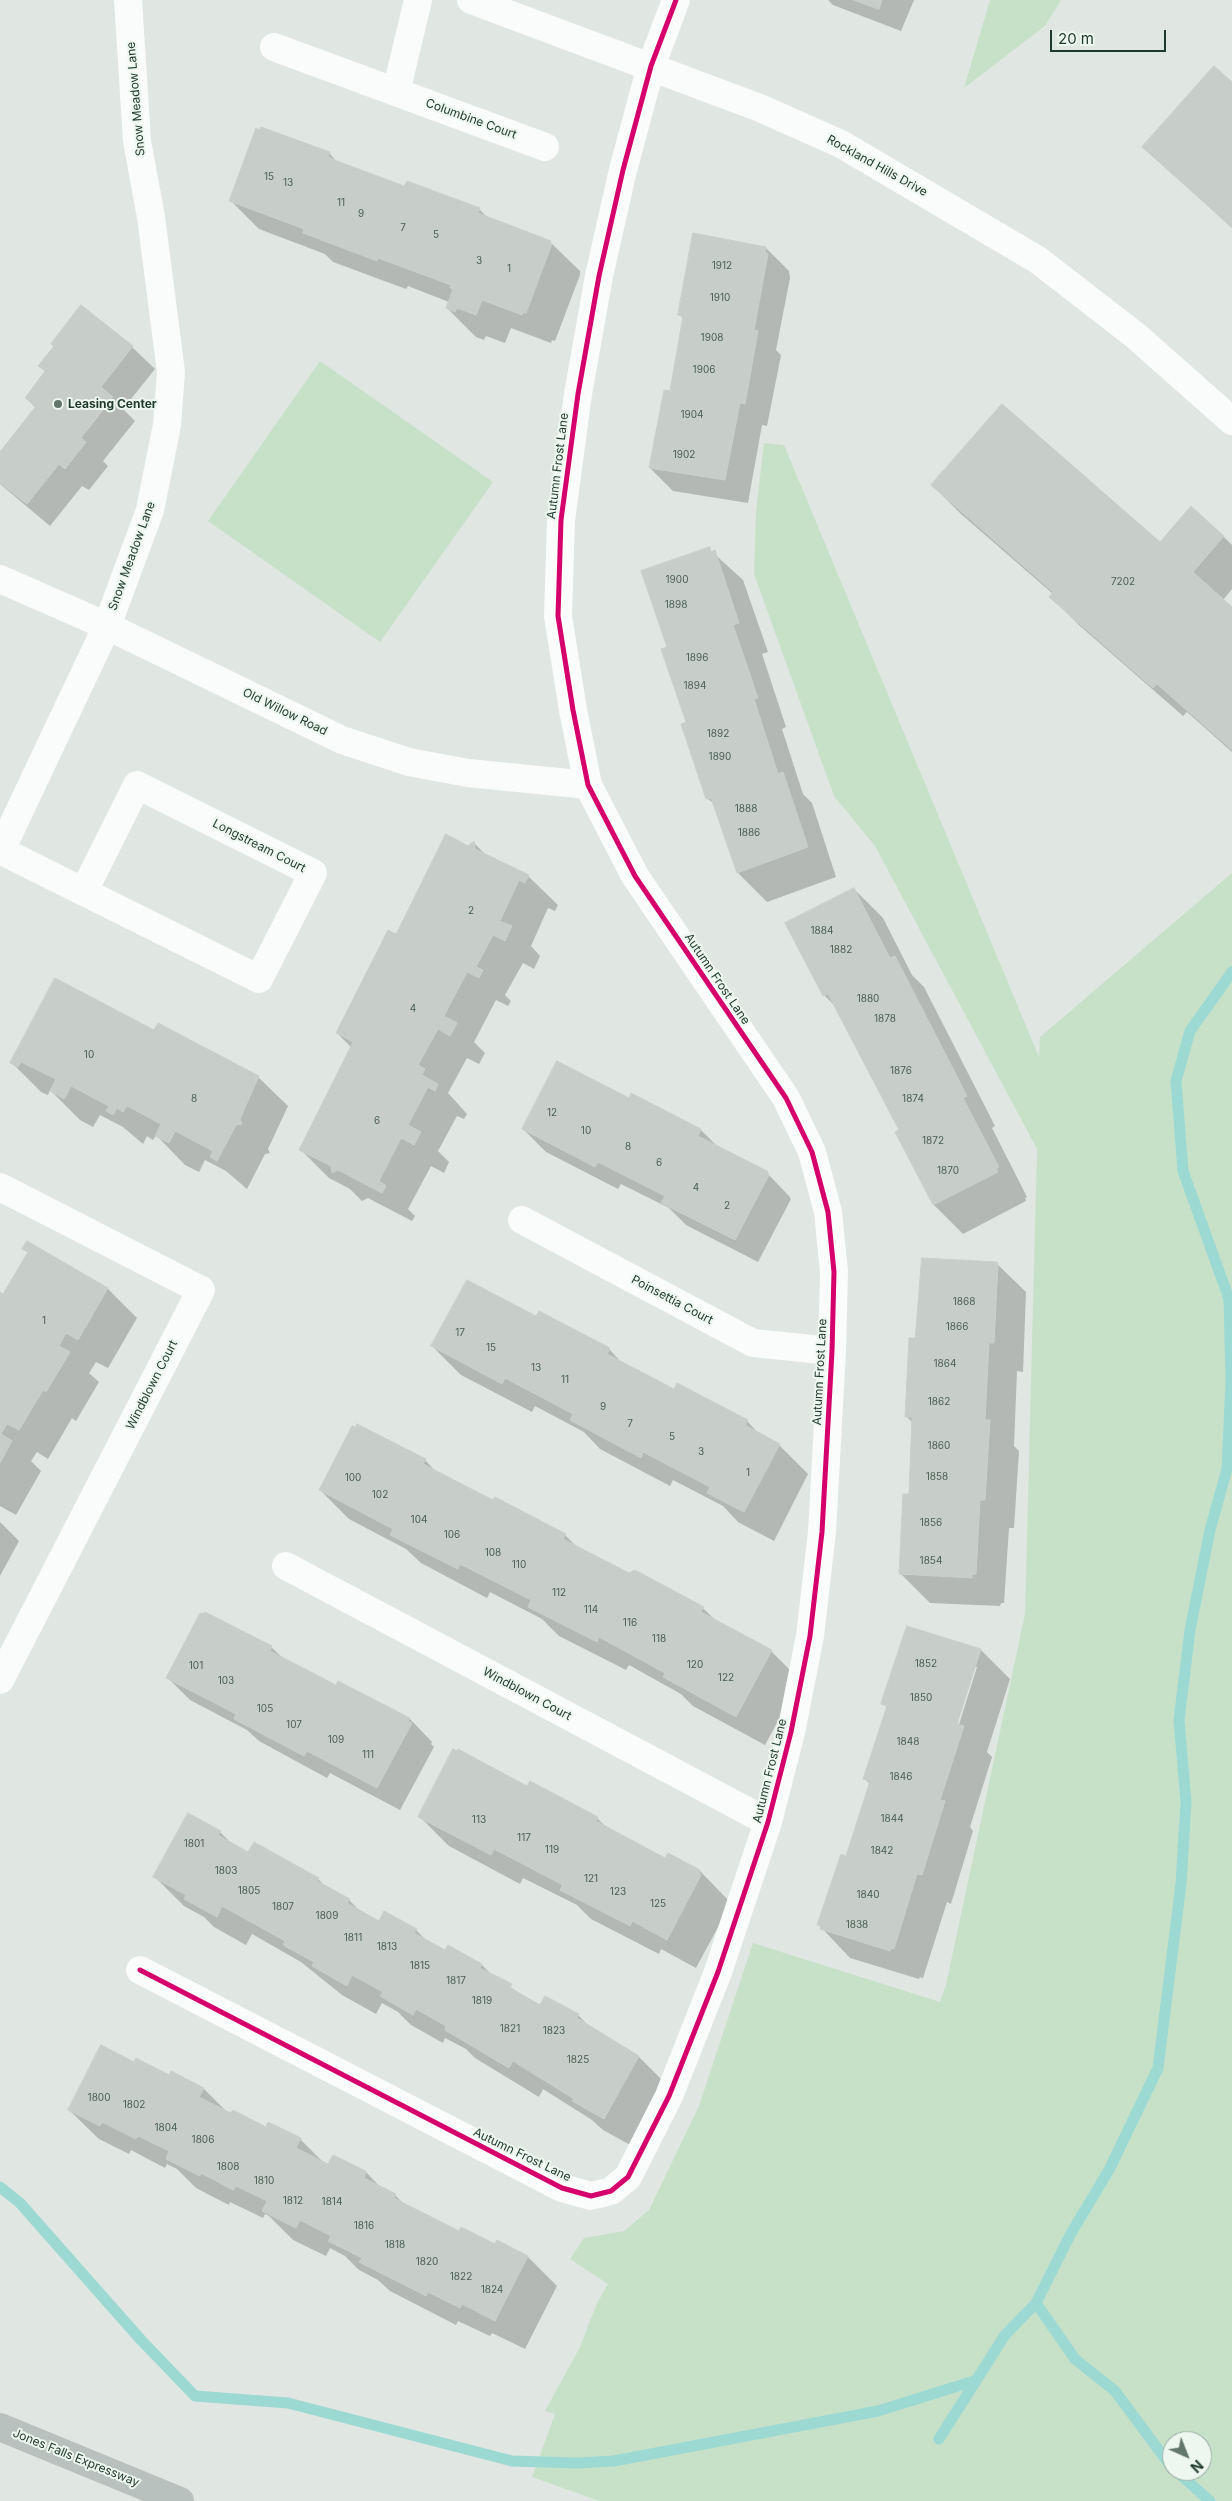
<!DOCTYPE html>
<html>
<head>
<meta charset="utf-8">
<style>
  body { margin:0 }
  #map { position:relative; width:1232px; height:2501px; overflow:hidden; background:#e0e6e2; font-family:Inter,sans-serif }
  canvas { display:block }
  .north { position:absolute; left:1162px; top:2431px; width:50px; height:50px; box-sizing:border-box; background:#edf6ef; border:1px solid #9aaaa1; border-radius:50%; rotate:136deg; font-size:14px; font-weight:700; line-height:20px; text-align:center; color:#1e392c }
  .north::after { content:''; display:block; margin:auto; width:18px; height:22px; background:#62766c; clip-path:polygon(50% 0,100% 100%,50% 72%,0 100%) }
  .scale { position:absolute; left:1050px; top:30px; width:116px; height:22px; box-sizing:border-box; border:2px solid #1e392c; border-top:0; padding-left:6px; font-size:15px; line-height:18px; white-space:nowrap; color:#1e392c; -webkit-text-stroke:4px #edf6ef; paint-order:stroke }
</style>
</head>
<body>
<div id="map">
<canvas width="1232" height="2501"></canvas>
<div class="north">N</div>
<div class="scale">20 m</div>
</div>
<script>
const ctx = document.querySelector('canvas').getContext('2d');
ctx.lineJoin = 'round';
function fillPath(path, color) { ctx.fillStyle = color; ctx.fill(path, 'evenodd'); }
function strokePath(path, color, width, dash) { ctx.strokeStyle = color; ctx.lineWidth = width; ctx.lineCap = dash ? 'butt' : 'round'; ctx.setLineDash(dash || []); ctx.stroke(path); }
function label(font, color, halo, rows, align = 'center') {
  ctx.font = font + ' Inter,sans-serif'; ctx.lineWidth = 4; ctx.setLineDash([]); ctx.textBaseline = 'middle'; ctx.strokeStyle = halo; ctx.fillStyle = color; for (const [text, x, y, turn = 0] of rows) {
    ctx.save(); ctx.translate(x, y); ctx.rotate((+turn || 0) * Math.PI / 180); ctx.textAlign = isNaN(turn) ? turn : align; if (halo) ctx.strokeText(text, 0, 0); ctx.fillText(text, 0, 0); ctx.restore();
  }
}
fillPath(new Path2D(`
  M990,0H1061L1045,26L964,88Z
  M320,361L493,482L380,642L208,521Z
  M764,443L784,445L1039,1057L1040,1037L1232,873V2501H599L532,2477L555,2414L545,2411L580,2347L597,2303L608,2284L570,2259L584,2238L624,2231L649,2210L699,2106L753,1943L940,2002L946,1985L1025,1614L1037,1149L875,846L834,796L754,574L756,512ZM1172,2441H1202V2471H1172Z`), '#c7e1c9');
fillPath(new Path2D(`
  M828,0H914L901,31L833,5Z
  M1232,84V228L1143,147Z
  M329,153L338,163L405,188L407,183L480,210L489,219L550,242L580,271V275L555,341L552,340L551,343L511,328L505,343L486,336L484,340L476,337L447,308L449,302L408,286L406,289L333,262L325,254L259,229L230,200Z
  M694,235L766,248L789,271L790,278L776,350L781,355L767,426L762,425L748,503L673,491L650,468L671,392L684,319L679,314Z
  M55,347H132L155,369L123,409L135,421L103,461L108,466L89,490L82,486L50,526L0,484V454L36,408L26,398L46,372Z
  M932,485L1160,544L1223,536L1232,545V589L1223,600L1232,608V752L1187,712L1183,716L1080,626L1051,597L1053,594L961,514Z
  M709,549L743,580L768,652L762,654L786,727L782,729L803,794L812,803L836,877L767,902L738,873L716,806L707,798L668,648Z
  M474,843L488,857L528,876L558,905L555,911L548,908L531,946L540,956L534,969L523,963L505,995L511,1001L508,1006L496,1000L474,1042L485,1053L479,1064L467,1058L448,1093L467,1114L464,1119L457,1116L438,1151L449,1162L444,1173L431,1166L408,1209L415,1216L412,1221L368,1198L362,1201L350,1189L329,1178L300,1149L351,1047L337,1033L396,936L468,847Z
  M854,889L883,918L912,975L924,987L995,1126L992,1128L1027,1197L1025,1198L1026,1201L963,1234L934,1205L897,1133L901,1131L838,1009L824,995Z
  M155,1031L258,1077L288,1106L268,1149L270,1153L265,1154L247,1189L226,1171L205,1160L199,1172L185,1165L156,1135L153,1140L147,1136L143,1144L123,1127L100,1115L93,1127L80,1120L50,1090L48,1095L41,1092L12,1063Z
  M632,1094L701,1130L719,1148L766,1172L789,1196L791,1199L758,1262L686,1225L669,1208L621,1184L618,1189L546,1152L523,1129L629,1100Z
  M27,1242L108,1289L137,1318L108,1368L96,1362L89,1373L99,1382L76,1421L72,1418L48,1459L37,1452L31,1461L41,1471L16,1515L0,1506V1293L4,1296L29,1253L24,1249Z
  M996,1263L1026,1292L1023,1372L1017,1371L1014,1446L1019,1451L1014,1528H1009L1004,1603H1001L1000,1606L930,1603L901,1574L910,1495L913,1423L906,1416L917,1340Z
  M537,1318L609,1349L623,1364L675,1391L747,1421L761,1436L779,1445L808,1474L774,1541L738,1522L723,1506L673,1480L670,1486L600,1449L584,1432L535,1406L532,1412L461,1375L432,1346Z
  M358,1425L425,1460L437,1473L565,1535L578,1548L629,1575L703,1608L717,1622L771,1651L800,1680L765,1745L693,1706L681,1694L629,1665L626,1670L559,1636L542,1619L490,1592L487,1598L421,1563L406,1549L349,1519L320,1490Z
  M0,1522L19,1541L0,1576Z
  M908,1628L981,1650L1010,1679L987,1752L992,1757L970,1827L973,1831L951,1904L947,1902L923,1978L920,1977L919,1979L850,1958L819,1925L846,1857L870,1784L865,1779L888,1709L883,1703ZM974,1667H977L957,1731L954,1730Z
  M271,1647L284,1659L337,1687L339,1683L410,1719L432,1742L431,1744L434,1747L400,1810L330,1773L327,1778L259,1741L247,1730L190,1700L168,1678Z
  M528,1788L597,1818L606,1827L666,1859L669,1855L700,1871L729,1901L730,1905L696,1968L661,1949L659,1954L591,1919L577,1905L523,1878L520,1884L449,1846L420,1817Z
  M220,1832L232,1844L249,1853L318,1879L327,1888L349,1900L362,1913L379,1923L416,1930L429,1943L446,1952L482,1965L493,1976L541,2007L546,1997L578,2015L591,2028L639,2057L668,2086L634,2147L603,2130L592,2120L543,2089L539,2097L475,2058L466,2049L445,2038L443,2043L411,2025L398,2012L382,2003L376,2014L342,1995L301,1962L252,1934L246,1945L214,1927L204,1917L184,1906L155,1877Z
  M134,2064L204,2089L228,2113L266,2129L269,2123L300,2139L325,2164L329,2166L334,2157L366,2172L381,2188L395,2195L406,2206L459,2233L495,2246L498,2242L528,2257L557,2286L525,2349L492,2333L490,2336L458,2321L456,2325L390,2291L378,2280L359,2270L345,2256L330,2248L326,2256L293,2240L269,2216L265,2214L263,2218L230,2202L229,2205L196,2188L177,2169L167,2164L165,2168L131,2150L129,2154L99,2139L69,2110Z`), '#0003');
strokePath(new Path2D(`
  M0,2187L20,2203L141,2340L195,2396L288,2403L512,2461L577,2463L614,2461L878,2411L974,2381
  M1036,2303L1075,2359L1115,2391L1172,2468
  M939,2439L1005,2335L1036,2303L1070,2235L1109,2170L1158,2068L1181,1884L1186,1802L1179,1720L1190,1630L1210,1530L1227,1469L1231,1381L1229,1299L1183,1171L1176,1081L1190,1031L1232,972
  M1176,2471L1210,2501`), '#9dd9d3', 11);
const building = new Path2D(`
  M854,0H882L879,9Z
  M1214,66L1232,82V227L1142,147Z
  M261,127L330,152L328,156L332,159L404,186L407,181L480,208L478,213L551,241L550,244H552L526,313L523,312L522,315L482,300L476,315L457,308L455,312L446,308L453,289L450,288L451,285L378,258L377,261L303,233L304,229L229,201L256,128L260,130Z
  M693,233L766,247L765,253L768,254L754,330L758,331L745,404L740,403L725,480L649,468L664,390L670,391L683,316L678,315Z
  M81,305L133,346L101,387L113,397L81,438L86,442L65,469L59,464L27,504L0,483V452L36,406L25,398L45,371L38,366L54,346L51,344Z
  M1002,404L1160,542L1191,506L1224,536L1193,572L1232,607V750L1157,684L1153,688L1049,597L1053,592L931,485Z
  M710,547L711,552L715,550L739,623L733,625L758,698L754,699L778,774L783,772L808,847L737,873L711,798L706,799L681,724L686,722L661,649L667,647L641,571Z
  M446,834L468,846L474,841L475,849L529,875L525,883L519,880L500,921L512,926L505,941L493,935L476,967L483,970L479,978L467,972L444,1016L457,1023L450,1036L438,1029L418,1065L425,1069L422,1075L438,1084L435,1091L428,1087L408,1125L421,1132L414,1145L401,1138L379,1181L386,1186L382,1193L338,1170L332,1173L331,1166L299,1150L353,1042L336,1033L388,930L396,934Z
  M854,888L890,958L895,956L967,1096L963,1098L999,1167L996,1169L998,1172L933,1205L895,1132L899,1130L828,994L823,996L785,923Z
  M55,978L154,1030L158,1023L259,1076L240,1119L242,1124L236,1125L217,1161L210,1157L213,1151L175,1131L169,1143L155,1136L161,1124L127,1106L123,1112L117,1108L113,1115L106,1111L109,1106L71,1086L64,1099L50,1091L56,1079L21,1062L18,1067L10,1063Z
  M557,1061L629,1098L631,1093L701,1129L698,1136L767,1171L769,1175L735,1240L661,1203L665,1196L598,1162L595,1167L522,1129Z
  M27,1241L108,1288L78,1340L66,1333L59,1346L70,1352L46,1392L43,1390L19,1430L7,1424L1,1434L12,1441L0,1463V1292L3,1294L28,1252L22,1249Z
  M922,1258L997,1262L998,1264L994,1343H989L985,1420H990L985,1500H980L976,1574H972V1578L899,1574L903,1494H909L912,1417H905L909,1338H915Z
  M467,1280L536,1316L539,1311L610,1348L607,1354L674,1389L677,1383L748,1420L745,1425L780,1444L744,1512L707,1493L710,1487L643,1452L641,1458L570,1420L573,1414L505,1378L502,1384L431,1346Z
  M357,1424L426,1459L423,1464L493,1500L495,1497L566,1534L563,1539L629,1573L635,1570L704,1607L701,1612L772,1650L736,1717L663,1677L665,1673L599,1637L597,1642L528,1607L531,1600L460,1564L458,1569L390,1535L393,1529L319,1490L352,1426L356,1427Z
  M205,1612L272,1646L270,1651L336,1685L338,1681L410,1718L408,1721L412,1723L377,1788L307,1751L304,1756L234,1719L236,1714L166,1678L200,1613L203,1614Z
  M907,1626L981,1649L957,1724L964,1726L940,1800L945,1801L922,1875L917,1874L894,1949L891,1948L890,1951L820,1929L821,1926L817,1925L841,1854L846,1856L870,1781L863,1779L887,1706L881,1704Z
  M453,1749L457,1751L458,1749L527,1786L530,1781L598,1817L596,1821L665,1858L668,1853L700,1870L699,1873L701,1875L667,1940L632,1921L630,1926L560,1890L563,1885L494,1849L491,1855L418,1817Z
  M188,1813L221,1831L218,1835L248,1852L254,1842L319,1878L317,1881L350,1899L347,1903L379,1921L384,1911L417,1929L414,1933L445,1950L448,1945L482,1964L480,1968L512,1984L510,1988L540,2005L545,1996L579,2014L577,2018L639,2056L604,2119L572,2101L574,2099L513,2061L509,2068L445,2030L446,2026L416,2009L413,2015L380,1996L383,1992L352,1975L347,1986L312,1966L314,1962L283,1945L285,1941L222,1906L217,1917L184,1899L186,1895L153,1877Z
  M101,2045L134,2062L136,2058L169,2075L171,2071L204,2088L199,2097L231,2113L233,2110L266,2127L268,2122L301,2138L296,2148L328,2164L333,2155L366,2171L364,2178L396,2194L394,2198L459,2231L461,2227L495,2244L497,2240L528,2256L495,2321L462,2304L460,2308L428,2292L426,2296L359,2262L362,2258L328,2241L331,2236L300,2220L296,2228L262,2211L267,2201L236,2186L233,2190L201,2173L200,2176L166,2159L169,2151L138,2136L136,2139L102,2122L100,2126L68,2110Z`);
fillPath(building, '#c7cdc9');
strokePath(building, '#c9cfcb', 1);
strokePath(new Path2D(`
  M471,0L760,108L841,144L1038,260L1136,336L1232,421
  M274,47L545,147
  M396,92L418,0
  M0,579L107,626L342,740L409,762L468,773L588,785
  M0,850L259,979L313,873L137,785L84,891
  M0,852L107,626L150,510L167,425L171,372L151,217L137,141L128,0
  M0,1187L201,1290L0,1680
  M522,1220L753,1343L832,1351
  M286,1566L768,1822
  M140,1970L562,2188L591,2196L611,2191L628,2177L669,2096L718,1972L768,1822L791,1732L810,1636L822,1532L832,1351L834,1272L828,1212L812,1152L786,1098L635,876L588,785L573,710L558,616L561,520L578,394L599,276L623,170L651,66L676,0`), '#fafbfb', 28);
strokePath(new Path2D(`
  M0,2427L180,2501`), '#b8c1bd', 28);
strokePath(new Path2D(`
  M140,1970L562,2188L591,2196L611,2191L628,2177L669,2096L718,1972L768,1822L791,1732L810,1636L822,1532L832,1351L834,1272L828,1212L812,1152L786,1098L635,876L588,785L573,710L558,616L561,520L578,394L599,276L623,170L651,66L676,0`), '#d6006c', 5);
for (const [x, y, r, color] of [
  [58,404,5,"#62766c"]
]) { const dot = new Path2D(); dot.arc(x, y, r, 0, 2 * Math.PI); ctx.fillStyle = color; ctx.fill(dot); strokePath(dot, '#edf6ef', 2); }
label('10px', '#495f54', null, [
  ["15",269,177],
  ["13",288,183],
  ["11",341,203],
  ["9",361,214],
  ["7",403,228],
  ["5",436,235],
  ["3",479,261],
  ["1912",722,266],
  ["1",509,269],
  ["1910",720,298],
  ["1908",712,338],
  ["1906",704,370],
  ["1904",692,415],
  ["1902",684,455],
  ["1900",677,580],
  ["7202",1123,582],
  ["1898",676,605],
  ["1896",697,658],
  ["1894",695,686],
  ["1892",718,734],
  ["1890",720,757],
  ["1888",746,809],
  ["1886",749,833],
  ["2",471,911],
  ["1884",822,931],
  ["1882",841,950],
  ["1880",868,999],
  ["4",413,1009],
  ["1878",885,1019],
  ["10",89,1055],
  ["1876",901,1071],
  ["8",194,1099],
  ["1874",913,1099],
  ["12",552,1113],
  ["6",377,1121],
  ["10",586,1131],
  ["1872",933,1141],
  ["8",628,1147],
  ["6",659,1163],
  ["1870",948,1171],
  ["4",696,1188],
  ["2",727,1206],
  ["1868",964,1302],
  ["1",44,1321],
  ["1866",957,1327],
  ["17",460,1333],
  ["15",491,1348],
  ["1864",945,1364],
  ["13",536,1368],
  ["11",565,1380],
  ["1862",939,1402],
  ["9",603,1407],
  ["7",630,1424],
  ["5",672,1437],
  ["1860",939,1446],
  ["3",701,1452],
  ["1",748,1473],
  ["1858",937,1477],
  ["100",353,1478],
  ["102",380,1495],
  ["104",419,1520],
  ["1856",931,1523],
  ["106",452,1535],
  ["108",493,1553],
  ["1854",931,1561],
  ["110",519,1565],
  ["112",559,1593],
  ["114",591,1610],
  ["116",630,1623],
  ["118",659,1639],
  ["1852",926,1664],
  ["120",695,1665],
  ["101",196,1666],
  ["122",726,1678],
  ["103",226,1681],
  ["1850",921,1698],
  ["105",265,1709],
  ["107",294,1725],
  ["109",336,1740],
  ["1848",908,1742],
  ["111",368,1755],
  ["1846",901,1777],
  ["1844",892,1819],
  ["113",479,1820],
  ["117",524,1838],
  ["1801",194,1844],
  ["119",552,1850],
  ["1842",882,1851],
  ["1803",226,1871],
  ["121",591,1879],
  ["1805",249,1891],
  ["123",618,1892],
  ["1840",868,1895],
  ["125",658,1904],
  ["1807",283,1907],
  ["1809",327,1916],
  ["1838",857,1925],
  ["1811",353,1938],
  ["1813",387,1947],
  ["1815",420,1966],
  ["1817",456,1981],
  ["1819",482,2001],
  ["1821",510,2029],
  ["1823",554,2031],
  ["1825",578,2060],
  ["1800",99,2098],
  ["1802",134,2105],
  ["1804",166,2128],
  ["1806",203,2140],
  ["1808",228,2167],
  ["1810",264,2181],
  ["1812",293,2201],
  ["1814",332,2202],
  ["1816",364,2226],
  ["1818",395,2245],
  ["1820",427,2262],
  ["1822",461,2277],
  ["1824",492,2290]
]);
label('12px', '#1e392c', '#edf6ef', [
  ["Snow Meadow Lane",136,99,-95],
  ["Columbine Court",471,119,20],
  ["Rockland Hills Drive",877,166,29],
  ["Autumn Frost Lane",558,466,-83],
  ["Snow Meadow Lane",132,556,-70],
  ["Old Willow Road",285,712,26],
  ["Longstream Court",259,846,27],
  ["Autumn Frost Lane",717,979,56],
  ["Poinsettia Court",672,1300,28],
  ["Autumn Frost Lane",820,1372,-87],
  ["Windblown Court",152,1385,-63],
  ["Windblown Court",527,1694,28],
  ["Autumn Frost Lane",770,1771,-76],
  ["Autumn Frost Lane",522,2155,26],
  ["Jones Falls Expressway",76,2458,22]
]);
label('bold 12px', '#1e392c', '#edf6ef', [
  ["Leasing Center",68,404]
], 'left');
</script>
</body>
</html>
